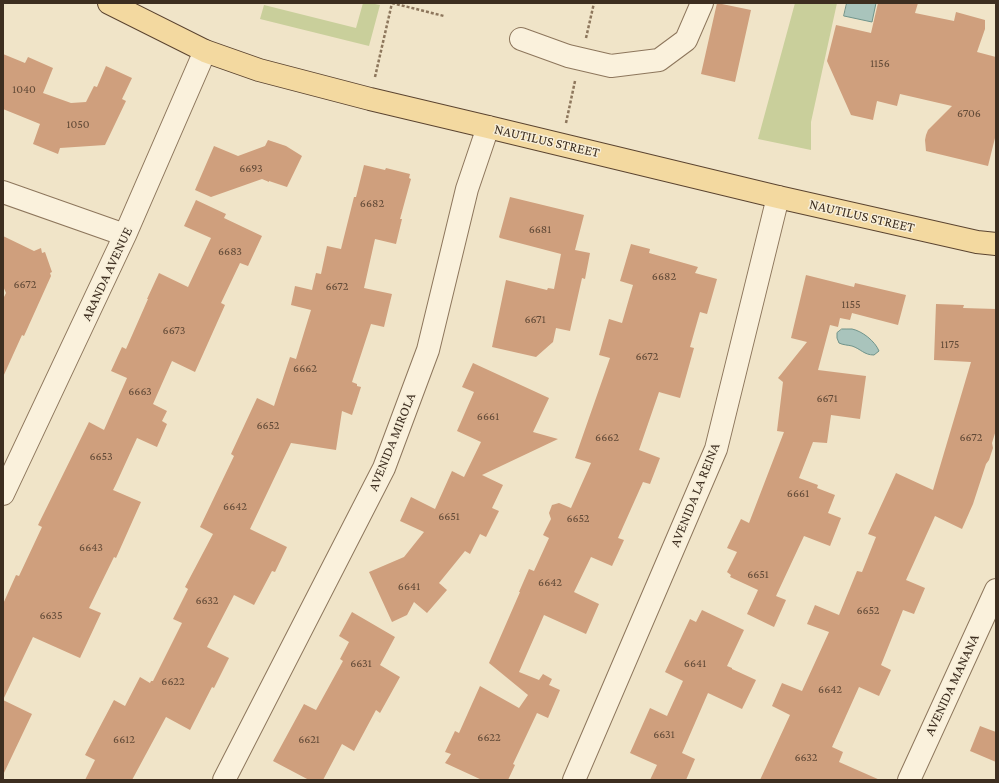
<!DOCTYPE html>
<html>
<head>
<meta charset="utf-8">
<style>
  body { margin:0 }
  #map { position:relative; width:999px; height:783px; overflow:hidden; background:#f0e4c8; font-family:"Crimson Pro",serif }
  canvas { display:block }
  .frame { position:absolute; inset:0; border:4px solid #3d2e20; pointer-events:none }
</style>
</head>
<body>
<div id="map">
<canvas width="999" height="783"></canvas>
<div class="frame"></div>
</div>
<script>
const ctx = document.querySelector('canvas').getContext('2d');
ctx.lineJoin = 'round';
function fillPath(path, color) { ctx.fillStyle = color; ctx.fill(path, 'evenodd'); }
function strokePath(path, color, width, dash) { ctx.strokeStyle = color; ctx.lineWidth = width; ctx.lineCap = dash ? 'butt' : 'round'; ctx.setLineDash(dash || []); ctx.stroke(path); }
function label(font, color, halo, rows, align = 'center') {
  ctx.font = font + ' "Crimson Pro",serif'; ctx.lineWidth = 3; ctx.setLineDash([]); ctx.textBaseline = 'middle'; ctx.strokeStyle = halo; ctx.fillStyle = color; for (const [text, x, y, turn = 0] of rows) {
    ctx.save(); ctx.translate(x, y); ctx.rotate((+turn || 0) * Math.PI / 180); ctx.textAlign = isNaN(turn) ? turn : align; if (halo) ctx.strokeText(text, 0, 0); ctx.fillText(text, 0, 0); ctx.restore();
  }
}
fillPath(new Path2D(`
  M363,3H370L380,5L369,46L260,19L264,5L356,28Z
  M795,3H837L811,122V150L758,139Z`), '#c9cf9b');
const water = new Path2D(`
  M847,3H876L872,22L844,16Z
  M842,329C845,329 849,329 852,329C862,331 875,341 879,351L874,355C864,355 861,349 852,346C848,345 843,345 839,343L837,338V333Z`);
fillPath(water, '#a9c4bc');
strokePath(water, '#6f938a', 1);
fillPath(new Path2D(`
  M717,3L751,10L735,82L701,74Z
  M878,3H918L915,13L954,21L956,12L985,20V29L977,52L996,57V134L988,166L926,151L925,140L926,135L928,130L952,106L900,94L897,106L877,101L873,120L851,115L827,61L836,25L871,33Z
  M3,54L25,63L28,57L53,68L43,93L71,103L86,102L94,86L97,87L106,66L132,78L122,99L126,101L105,145L60,148L58,154L33,144L40,124L3,109Z
  M268,140L286,146L302,156L287,187L269,181V182L262,179L211,197L195,190L214,146L238,156L265,146Z
  M364,165L385,170L386,168L410,174L409,178L411,179L400,219H402L396,244L375,239L364,288L392,294L384,327L371,324L352,382L357,384V386L361,387L352,415L342,411L336,450L291,443L250,529L287,547L275,572L272,571L254,605L234,595L207,647L229,658L214,688L212,687L190,730L166,717L132,780H85L95,760L85,755L114,700L125,706L140,677L150,683L151,681H153L182,623L173,619L188,589L185,587L213,534L200,527L234,456L231,454L257,398L274,406L290,357L296,359L311,310L291,305L295,286L312,290L316,273L321,274L327,246L341,249L354,197H356Z
  M510,197L584,215L575,250L590,253L585,279L582,278L570,331L556,328L553,342L536,357L492,347L506,280L547,290L548,288L554,289L561,254L500,238L499,237Z
  M196,200L226,214L224,218L262,236L248,266L240,263L221,303L225,305L195,372L172,361L153,404L167,411L162,421L167,424L157,447L137,438L116,484L113,490L141,502L116,558L114,557L89,608L101,613L80,658L33,637L3,700L32,714L3,775V604L16,575L19,576L42,527L38,525L89,422L104,430L127,378L111,371L122,347L126,349L148,299H147L159,273L188,287L211,238L184,226Z
  M3,236L34,251L41,248L42,253L45,252L52,272L50,273L51,276L24,336L22,335L3,377V299L6,293L3,286Z
  M631,244L650,249L649,253L698,267L695,273L717,279L707,314L700,312L690,347L694,348L680,398L659,392L639,450L660,458L650,484L643,482L618,538L624,540L612,566L591,557L574,592L599,604L586,634L544,615L519,672L539,680L543,674L552,679L549,685L560,690L548,718L537,713L513,764L515,765L508,780H482L445,763L451,754L445,752L455,731L459,733L480,686L519,708L528,695L489,663L520,592H519L529,569L534,571L549,538L543,535L551,519L549,513L552,505L559,503L571,508L591,463L575,458L610,358L599,355L609,319L622,323L633,285L620,281Z
  M806,275L854,287L855,283L906,295L898,325L852,313L850,320L840,318L838,327L830,325L818,370L866,376L860,419L831,415L827,443L813,442L799,478L818,485L817,488L835,495L828,513L841,518L830,546L804,536L776,596L786,600L774,627L747,614L758,590L730,577L731,575L727,572L737,552L727,548L741,519L749,523L784,432L777,431L783,382L778,378L807,342L791,338Z
  M936,304L964,305L963,308L996,309V430L992,443L993,448L989,460L986,464L973,504L962,529L935,516L906,580L925,588L914,614L903,610L881,665L891,670L879,696L859,687L832,747L843,752L839,762L880,780H760L790,715L772,706L782,683L802,691L829,632L807,624L815,605L839,615L857,571L862,572L876,537L868,534L896,473L933,490L971,362L934,360Z
  M473,363L549,398L533,432L558,439L482,475L503,485L492,508L499,511L486,537L480,534L470,554L465,551L439,583L447,590L427,613L414,602L407,615L392,622L369,572L404,557L424,532L400,521L411,497L435,509L452,471L464,477L481,442L457,431L474,392L462,387Z
  M702,610L744,630L727,666L732,668V669L756,680L742,709L708,693L682,753L695,759L686,780H650L657,765L630,753L650,708L667,716L683,681L665,672L690,619L696,622Z
  M352,612L395,637L380,665L400,677L380,713L376,710L354,751L342,744L323,780H309L273,761L304,704L316,710L343,661L340,659L349,642L339,636Z
  M980,726L996,732V762L970,751Z`), '#cf9f7d');
const minor = new Path2D(`
  M521,39L568,56L611,66L659,60L686,40L702,3
  M3,192L125,235
  M3,494L125,235L205,51
  M224,780L384,468L428,350L467,189L488,127
  M574,780L716,449L778,197
  M909,780L996,590`);
const major = new Path2D(`
  M109,3L205,51L259,70L370,99L488,127L778,197L977,242L996,244`);
strokePath(minor, '#8d765c', 24);
strokePath(major, '#5b4430', 24);
strokePath(new Path2D(`
  M392,3L444,16
  M586,38L594,3
  M375,77L392,3
  M566,123L575,81`), '#8d765c', 2.5, [3, 2]);
strokePath(minor, '#faf1dc', 22);
strokePath(major, '#f3d9a0', 22);
label('12px', '#624a37', null, [
  ["1156",880,63],
  ["1040",24,89],
  ["6706",969,113],
  ["1050",78,124],
  ["6693",251,168],
  ["6682",372,203],
  ["6681",540,229],
  ["6683",230,251],
  ["6682",664,276],
  ["6672",25,284],
  ["6672",337,286],
  ["1155",851,304],
  ["6671",535,319],
  ["6673",174,330],
  ["1175",950,344],
  ["6672",647,356],
  ["6662",305,368],
  ["6663",140,391],
  ["6671",827,398],
  ["6661",488,416],
  ["6652",268,425],
  ["6662",607,437],
  ["6672",971,437],
  ["6653",101,456],
  ["6661",798,493],
  ["6642",235,506],
  ["6651",449,516],
  ["6652",578,518],
  ["6643",91,547],
  ["6651",758,574],
  ["6642",550,582],
  ["6641",409,586],
  ["6632",207,600],
  ["6652",868,610],
  ["6635",51,615],
  ["6631",361,663],
  ["6641",695,663],
  ["6622",173,681],
  ["6642",830,689],
  ["6631",664,734],
  ["6622",489,737],
  ["6612",124,739],
  ["6621",309,739],
  ["6632",806,757]
]);
label('14px', '#3d2e20', '#f7eed8', [
  ["NAUTILUS STREET",547,141,13],
  ["NAUTILUS STREET",862,216,13],
  ["ARANDA AVENUE",107,274,-65],
  ["AVENIDA MIROLA",392,442,-68],
  ["AVENIDA LA REINA",695,495,-68],
  ["AVENIDA MANANA",952,685,-65]
]);
</script>
</body>
</html>
